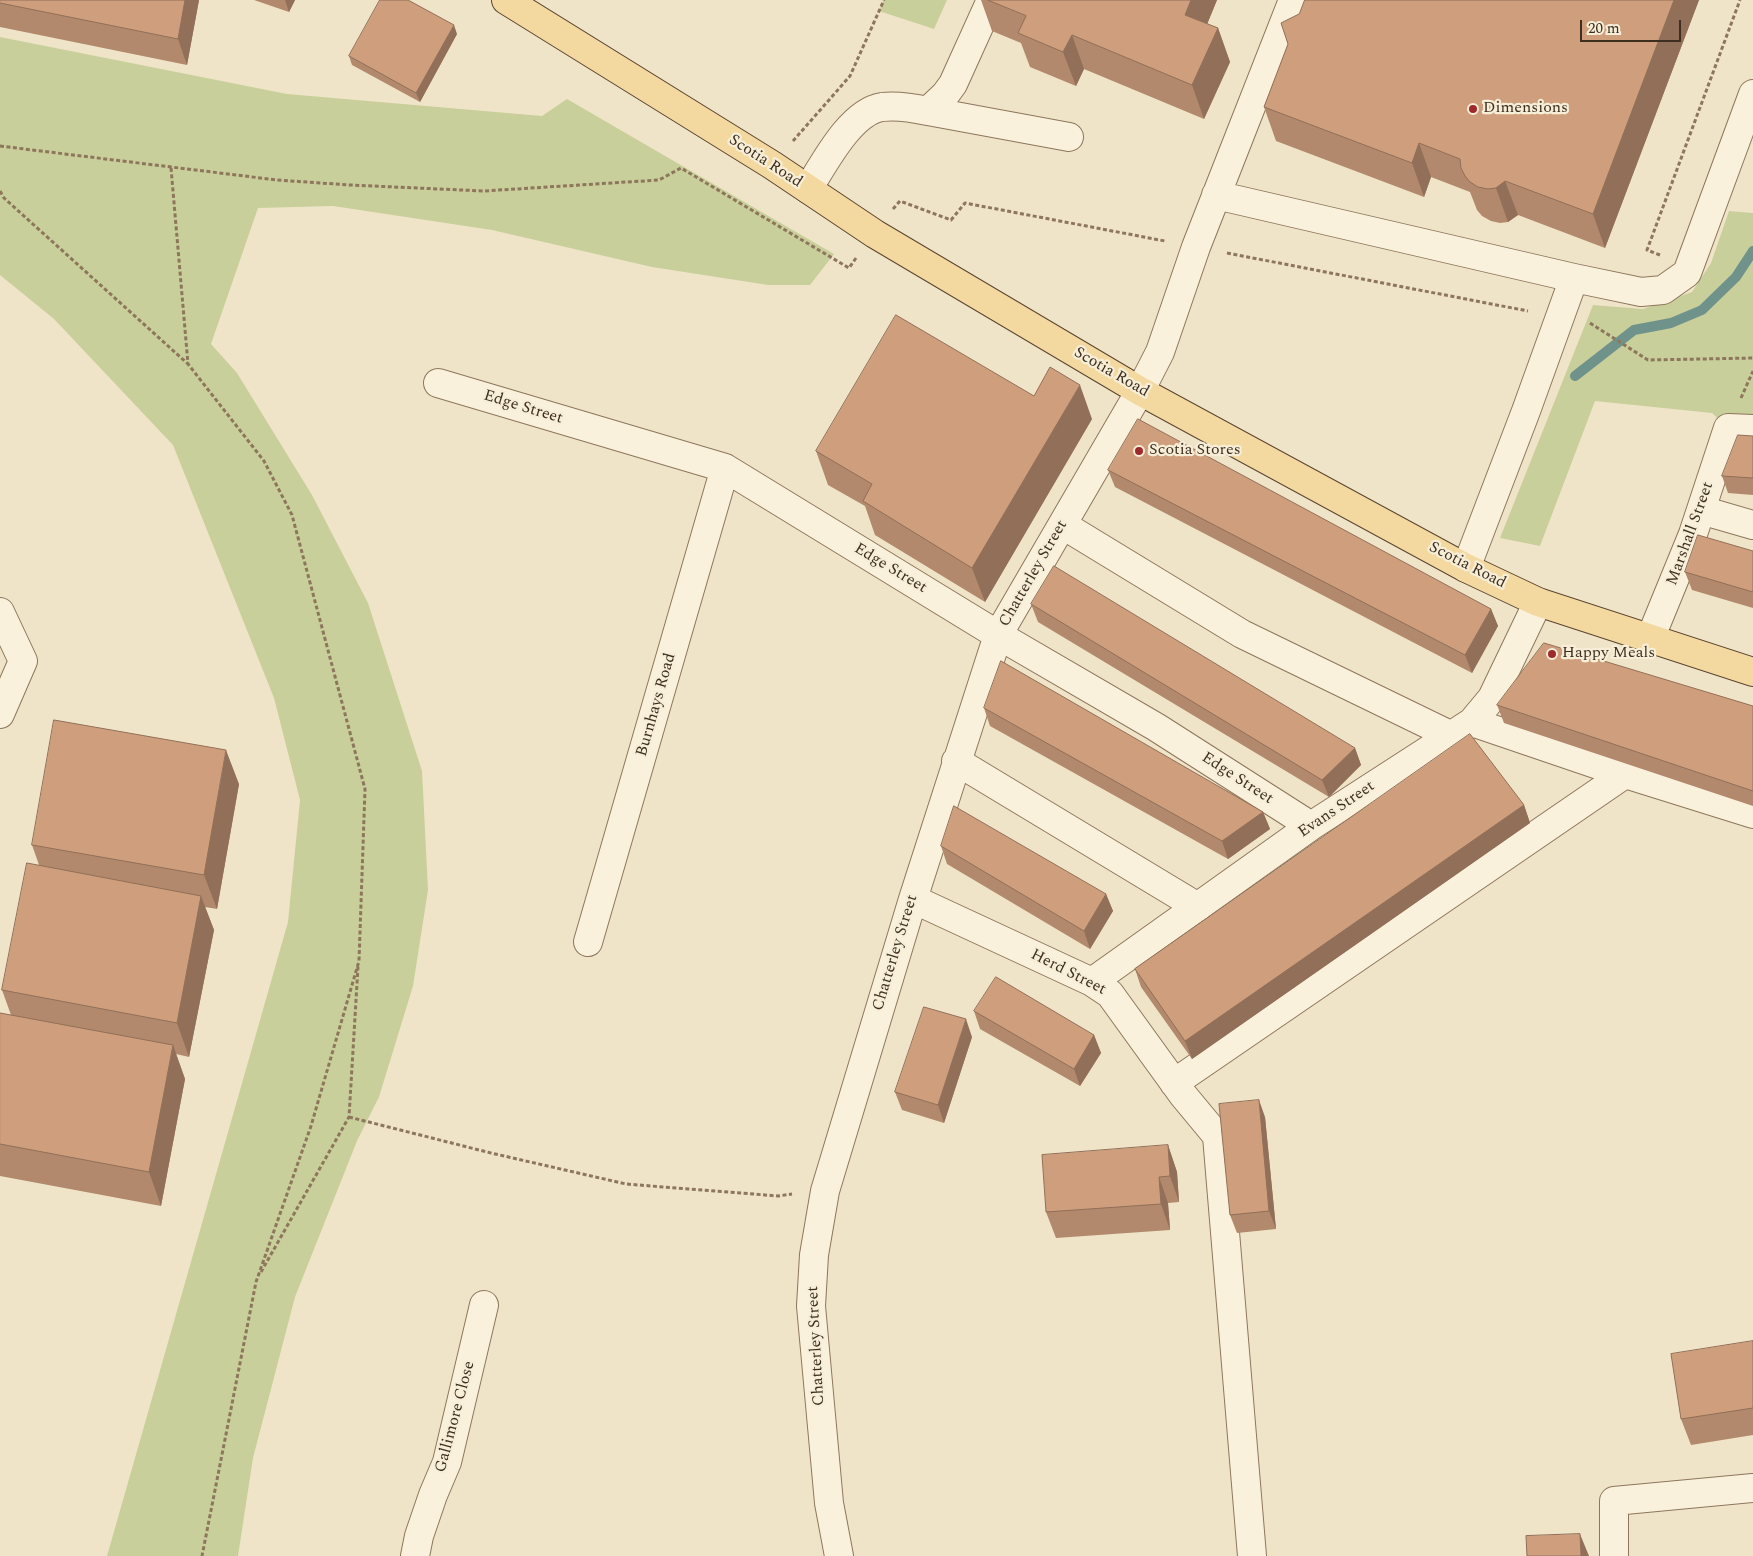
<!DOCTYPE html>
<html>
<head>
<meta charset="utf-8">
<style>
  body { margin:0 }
  #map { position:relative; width:1753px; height:1556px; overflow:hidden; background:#f0e4c8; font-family:Spectral,serif }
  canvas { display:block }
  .scale { position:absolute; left:1580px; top:20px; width:101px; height:22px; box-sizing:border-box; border:2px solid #3d2e20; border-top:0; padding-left:6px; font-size:15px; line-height:18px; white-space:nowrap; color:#3d2e20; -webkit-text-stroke:4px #f7eed8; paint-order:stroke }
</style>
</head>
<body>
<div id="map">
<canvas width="1753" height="1556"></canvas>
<div class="scale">20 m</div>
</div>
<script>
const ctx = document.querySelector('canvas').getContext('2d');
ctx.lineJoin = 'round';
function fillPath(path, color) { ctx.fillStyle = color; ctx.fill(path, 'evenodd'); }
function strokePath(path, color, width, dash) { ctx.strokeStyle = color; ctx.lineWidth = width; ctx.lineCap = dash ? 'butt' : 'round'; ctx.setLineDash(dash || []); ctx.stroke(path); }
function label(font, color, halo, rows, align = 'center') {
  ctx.font = font + ' Spectral,serif'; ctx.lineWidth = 4.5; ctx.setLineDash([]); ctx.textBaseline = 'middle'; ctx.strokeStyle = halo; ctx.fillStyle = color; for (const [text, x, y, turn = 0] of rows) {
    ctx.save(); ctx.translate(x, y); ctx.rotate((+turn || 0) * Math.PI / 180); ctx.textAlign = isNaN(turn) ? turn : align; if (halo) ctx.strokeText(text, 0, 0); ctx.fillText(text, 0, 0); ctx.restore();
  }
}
fillPath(new Path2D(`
  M884,0H947L934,29L879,11Z
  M0,37L287,94L542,116L567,99L834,254L810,285H768L652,267L492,230L333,206L258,208L211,344L237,373L312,495L368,603L422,771L428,890L413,986L379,1097L357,1141L295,1297L253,1458L238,1556H107L288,922L300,800L274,698L173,445L54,319L0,275Z
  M1729,211L1753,213V430L1728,428L1712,413L1595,401L1540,546L1500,538L1593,305L1643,309L1692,292L1711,263Z`), '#c9cf9b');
strokePath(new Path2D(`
  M1575,376L1634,330L1671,323L1702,310L1736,277L1753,251`), '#6f938a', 10);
const minor = new Path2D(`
  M928,111L945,95L953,84L991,0
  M808,189C824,164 850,112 882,107C897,105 914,108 928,111L1069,137
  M1216,195L1574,278L1641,292L1663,290L1687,273L1753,94
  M438,383L725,468L998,635L1156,727L1311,826
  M1701,510L1753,525
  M1063,525L1242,634L1450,735
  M1466,568L1526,411L1574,278
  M0,612L23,661L0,714
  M1650,639L1693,534L1728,428L1753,429
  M1472,722L1625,774L1753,814
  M956,761L1198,907
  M913,899L1092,982L1110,994L1183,1095L1217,1136L1252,1556
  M588,942L725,468
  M1092,982L1311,826L1472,722L1492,698L1538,602
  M1174,1083L1625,774
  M415,1556L419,1536L433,1495L447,1462L484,1305
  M839,1556L829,1503L811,1306L814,1255L825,1191L913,899L998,635L1140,391L1160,352L1196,247L1293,0
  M1614,1556V1501L1753,1488`);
const major = new Path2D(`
  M506,0L772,165L875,234L1140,391L1466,568L1538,602L1753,672`);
strokePath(minor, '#8d765c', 30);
strokePath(major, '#5b4430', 30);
strokePath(new Path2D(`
  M793,141L850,76L884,0
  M0,146L277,180L350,185L484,191L659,180L681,168L849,268L856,258
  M171,168L188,364L264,461L292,515L365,789L359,961L311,1126L256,1282L202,1556
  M0,191L4,198L188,364
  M893,209L900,201L951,220L965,203L1165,241
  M1227,253L1528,311
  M1660,255L1647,250L1740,0
  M1590,323L1648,360L1753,358
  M1741,398L1753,371
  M349,1117L491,1153L626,1184L778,1196L792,1194
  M261,1272L349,1117L358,967`), '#8d765c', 3, [4, 2.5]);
strokePath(minor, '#faf1dc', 28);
strokePath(major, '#f3d9a0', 28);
fillPath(new Path2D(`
  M0,0H199L187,65L0,27Z
  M254,0H295L289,12Z
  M981,0H1217L1207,24L1218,28L1230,62L1204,119L1084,69L1076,86L1030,67L1021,43L992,31Z
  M1305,0H1699L1605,248L1518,215L1508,222L1500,223L1491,221L1482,216L1477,210L1470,192L1431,177L1424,197L1276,141L1264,107Z
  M457,34L420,102L352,65L349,56Z
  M1034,396L1092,419L985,602L875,535L865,506L828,485L816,451Z
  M1753,436V495L1728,493L1722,476Z
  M1108,470L1491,609L1498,626L1472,673L1115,487Z
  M1753,551V608L1692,590L1685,572Z
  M1031,604L1355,748L1361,765L1329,797L1038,622Z
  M1497,705L1753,706V806L1504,723Z
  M984,708L1263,812L1270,829L1228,859L990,726Z
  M239,784L217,909L205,907L214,930L189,1057L176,1054L185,1079L161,1206L0,1176V1013L11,1015L2,990L39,865L32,845Z
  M1524,805L1530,823L1192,1059L1141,987L1135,969Z
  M941,846L1106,894L1113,911L1090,949L947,864Z
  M974,1011L1094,1035L1101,1053L1080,1086L980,1029Z
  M972,1037L944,1123L902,1110L895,1092Z
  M1265,1117L1276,1229L1237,1233L1230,1215Z
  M1168,1145L1177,1172L1179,1202L1168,1203L1170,1230L1056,1238L1046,1212Z
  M1753,1341V1435L1691,1445L1681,1419Z`), '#b2896c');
fillPath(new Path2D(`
  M185,0H199L187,65L178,39Z
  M285,0H295L289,12Z
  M1191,0H1217L1197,49L1185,15Z
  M1674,0H1699L1605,248L1593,214Z
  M454,25L457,34L420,102L416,93Z
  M1218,28L1230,62L1204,119L1192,85Z
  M1072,35L1084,69L1076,86L1063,52Z
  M1419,143L1431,177L1424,197L1412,163Z
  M1505,181L1518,215L1508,222L1496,188Z
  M1080,385L1092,419L985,602L972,568Z
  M1491,609L1498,626L1472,673L1465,655Z
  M1355,748L1361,765L1329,797L1322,780Z
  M226,750L239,784L217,909L204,875Z
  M1524,805L1530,823L1192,1059L1185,1041Z
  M1263,812L1270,829L1228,859L1222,841Z
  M1106,894L1113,911L1090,949L1084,931Z
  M201,896L214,930L189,1057L177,1023Z
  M966,1019L972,1037L944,1123L938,1105Z
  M1094,1035L1101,1053L1080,1086L1074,1069Z
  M173,1045L185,1079L161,1206L149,1172Z
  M1259,1100L1265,1117L1276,1229L1269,1211Z
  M1168,1145L1177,1172L1179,1202L1170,1176Z
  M1159,1177L1168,1203L1170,1230L1161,1204Z
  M1580,1534L1589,1556H1581Z`), '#916f58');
const building = new Path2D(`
  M0,0H185L178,39L0,3Z
  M380,0H408L454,25L416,93L349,56Z
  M988,0H1191L1185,15L1218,28L1192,85L1072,35L1063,52L1018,33L1026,16Z
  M1305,0H1674L1593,214L1505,181L1496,188L1488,189L1478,187L1470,182L1465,176L1461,168L1460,159L1419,143L1412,163L1264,107L1288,44L1281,23L1299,14Z
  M896,315L1034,396L1050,367L1080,385L972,568L863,501L872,484L816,451Z
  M1138,419L1491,609L1465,655L1108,470Z
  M1738,435L1753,436V478L1722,476Z
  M1698,535L1753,551V592L1685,572Z
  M1054,566L1355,748L1322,780L1031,604Z
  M1544,643L1753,706V791L1497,705Z
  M1001,661L1263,812L1222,841L984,708Z
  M54,720L226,750L204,875L32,845Z
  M1470,734L1524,805L1185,1041L1135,969Z
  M954,806L1106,894L1084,931L941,846Z
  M27,863L201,896L177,1023L2,990Z
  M996,977L1094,1035L1074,1069L974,1011Z
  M924,1007L966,1019L938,1105L895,1092Z
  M0,1013L173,1045L149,1172L0,1144Z
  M1259,1100L1269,1211L1230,1215L1219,1104Z
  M1168,1145L1170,1176L1159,1177L1161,1204L1046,1212L1042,1155Z
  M1753,1341V1408L1681,1419L1671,1354Z
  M1580,1534L1581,1556H1527L1526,1536Z`);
fillPath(building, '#cf9f7d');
strokePath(building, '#916f58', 1);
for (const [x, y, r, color] of [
  [1473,109,5,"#9e2a2b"],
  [1139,451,5,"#9e2a2b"],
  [1552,654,5,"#9e2a2b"]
]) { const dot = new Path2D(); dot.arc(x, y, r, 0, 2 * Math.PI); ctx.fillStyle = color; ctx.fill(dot); strokePath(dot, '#f7eed8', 2); }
label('16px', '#3d2e20', '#f7eed8', [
  ["Dimensions",1483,109],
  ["Scotia Stores",1149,451],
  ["Happy Meals",1562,654]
], 'left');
label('16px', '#3d2e20', '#f7eed8', [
  ["Scotia Road",765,162,33],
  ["Scotia Road",1111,373,30],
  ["Edge Street",523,408,17],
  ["Marshall Street",1691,534,-70],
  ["Scotia Road",1467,566,27],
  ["Edge Street",890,569,31],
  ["Chatterley Street",1034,574,-60],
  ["Burnhays Road",657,705,-74],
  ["Edge Street",1237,779,33],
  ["Evans Street",1337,810,-34],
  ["Chatterley Street",896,953,-73],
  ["Herd Street",1068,973,27],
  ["Chatterley Street",817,1346,-93],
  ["Gallimore Close",456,1417,-75]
]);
</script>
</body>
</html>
